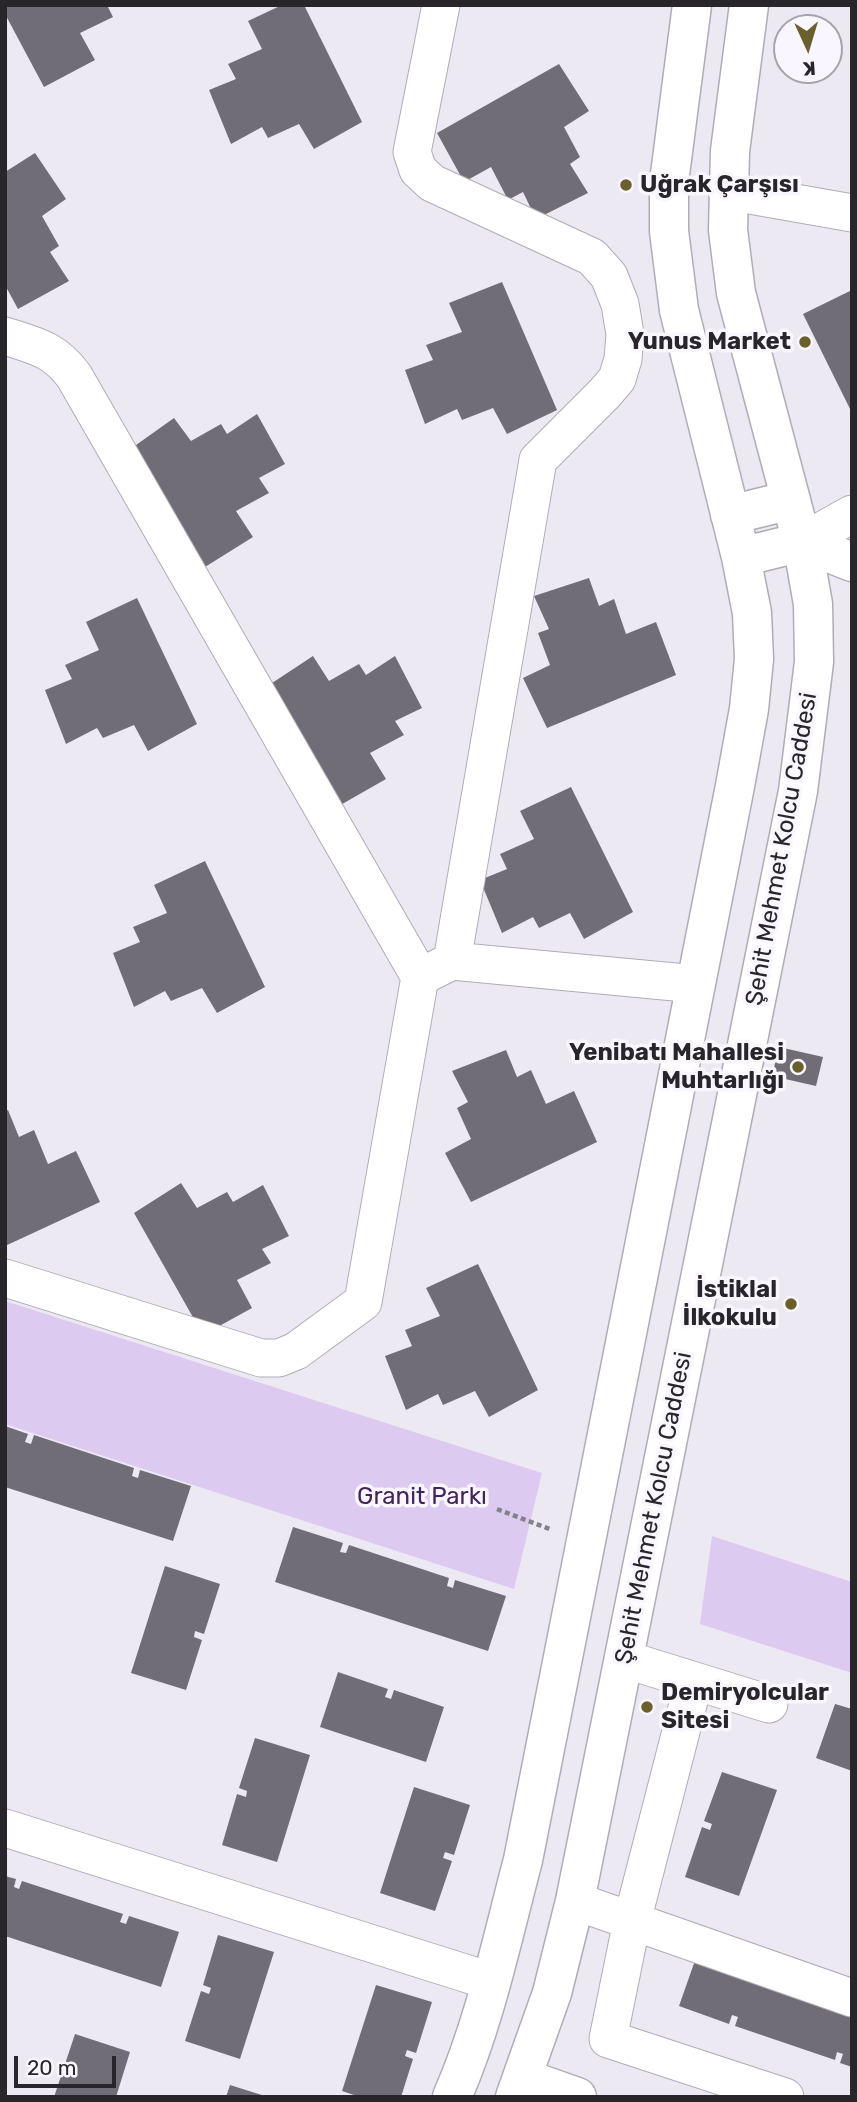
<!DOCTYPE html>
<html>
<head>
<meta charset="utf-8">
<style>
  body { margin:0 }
  #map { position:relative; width:857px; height:2102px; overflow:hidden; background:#ede9f3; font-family:Rubik,sans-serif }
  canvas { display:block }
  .frame { position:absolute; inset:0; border:7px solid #28262a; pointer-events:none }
  .north { position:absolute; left:773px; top:14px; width:70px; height:70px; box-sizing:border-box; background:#faf6ff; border:2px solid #a6a3aa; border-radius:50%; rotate:176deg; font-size:19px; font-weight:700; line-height:28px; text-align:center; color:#28262a }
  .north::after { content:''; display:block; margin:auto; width:24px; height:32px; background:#6b5f2c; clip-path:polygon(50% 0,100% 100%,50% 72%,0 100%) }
  .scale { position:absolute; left:14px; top:2056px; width:102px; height:32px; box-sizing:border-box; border:4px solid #28262a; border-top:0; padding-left:9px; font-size:21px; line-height:24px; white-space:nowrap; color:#28262a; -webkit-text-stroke:5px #faf6ff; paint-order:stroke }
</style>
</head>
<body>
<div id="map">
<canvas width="857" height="2102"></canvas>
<div class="frame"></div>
<div class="north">K</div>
<div class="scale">20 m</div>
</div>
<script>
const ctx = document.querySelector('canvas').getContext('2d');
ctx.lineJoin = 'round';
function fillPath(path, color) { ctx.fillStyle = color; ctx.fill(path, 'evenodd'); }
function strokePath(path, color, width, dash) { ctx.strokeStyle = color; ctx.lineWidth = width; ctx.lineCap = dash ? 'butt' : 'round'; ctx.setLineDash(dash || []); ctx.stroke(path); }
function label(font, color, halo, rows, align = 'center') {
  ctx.font = font + ' Rubik,sans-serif'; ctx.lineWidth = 7; ctx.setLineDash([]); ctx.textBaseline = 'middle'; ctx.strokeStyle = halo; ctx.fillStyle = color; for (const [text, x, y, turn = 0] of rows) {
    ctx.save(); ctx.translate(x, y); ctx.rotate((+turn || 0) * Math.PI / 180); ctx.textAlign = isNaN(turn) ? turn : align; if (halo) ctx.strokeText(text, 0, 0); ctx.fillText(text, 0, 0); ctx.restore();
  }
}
fillPath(new Path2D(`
  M5,1301L542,1473L514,1589L5,1424Z
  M712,1536L852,1582V1673L700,1624Z`), '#dccaf1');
fillPath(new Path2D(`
  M5,5H107L113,17L80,33L95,60L44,87L5,14Z
  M282,5H304L362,122L314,149L299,124L268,138L262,127L231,144L209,90L236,79L228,64L262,49L248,21Z
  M559,64L589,111L564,127L580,157L570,164L588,193L536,219L523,192L508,200L491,167L464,182L437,133Z
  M35,153L66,199L42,216L59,246L50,252L69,281L18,309L5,285V172Z
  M502,282L557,410L507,434L493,408L462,420L457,409L425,424L405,370L433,360L426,345L462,332L449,303Z
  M852,290V413L803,314Z
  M257,414L285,464L259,478L269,493L236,511L253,537L205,567L129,450L174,418L191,441L221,424L227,434Z
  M589,578L599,606L614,599L626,634L656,622L676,675L547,728L523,678L550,665L538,633L549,629L534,596Z
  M137,598L197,724L148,751L134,725L103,738L97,728L66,744L45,690L72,679L65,665L99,650L86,622Z
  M313,656L329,681L359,664L366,675L395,656L422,708L395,721L404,735L370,753L386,779L337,807L266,687Z
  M571,787L633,912L584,939L570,913L539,928L533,917L502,933L480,880L507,869L500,854L534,839L520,811Z
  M205,861L265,987L217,1013L202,988L171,1001L165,991L134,1007L113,953L140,942L133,927L167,913L154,885Z
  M779,1047L823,1057L816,1086L772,1076Z
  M506,1050L517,1077L531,1070L546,1104L574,1091L597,1142L471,1202L445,1153L471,1139L457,1108L468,1102L452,1071Z
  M8,1110L19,1137L34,1130L48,1164L76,1151L100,1202L5,1246V1111Z
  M181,1183L197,1208L227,1192L233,1202L263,1185L289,1236L262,1249L271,1263L237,1280L252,1308L203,1335L134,1213Z
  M478,1264L538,1390L489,1417L475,1391L443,1405L438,1394L406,1410L385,1356L412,1346L405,1330L440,1316L426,1288Z
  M5,1426L28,1434L25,1442L31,1444L34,1435L134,1468L132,1476L138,1478L140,1470L191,1486L173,1541L5,1487Z
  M293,1527L343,1543L340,1552L346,1553L349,1545L449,1578L447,1586L453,1588L455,1580L506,1596L488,1651L275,1582Z
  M165,1566L220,1584L204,1634L195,1631L194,1637L202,1640L186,1690L131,1673Z
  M338,1672L388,1689L385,1697L391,1699L394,1690L444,1707L426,1762L320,1727Z
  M835,1704L852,1709V1771L816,1758Z
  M255,1738L310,1755L277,1862L222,1845L237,1794L246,1797L247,1791L239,1788Z
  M722,1772L777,1790L739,1896L685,1877L702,1827L710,1830L712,1824L704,1821Z
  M414,1787L470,1805L454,1855L445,1852L443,1858L452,1861L435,1911L380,1893Z
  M5,1876L16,1879L14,1887L19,1889L22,1881L123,1914L120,1922L126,1924L129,1916L179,1932L161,1987L5,1936Z
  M218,1935L274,1952L240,2059L185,2041L201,1991L209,1994L211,1988L203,1985Z
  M698,1952L852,2006V2067L840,2063L843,2054L837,2052L835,2060L735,2026L738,2017L732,2015L729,2024L679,2006Z
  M376,1985L432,2002L416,2053L407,2050L405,2056L413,2059L401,2097H360L342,2091Z
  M75,2034L130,2052L116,2097H54Z
  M230,2085L265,2096V2097H226Z`), '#716d76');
const minor = new Path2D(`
  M441,5L412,152L418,170L432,183L592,257L609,276L620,304L625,334L623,359L617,379L604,394L538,460L452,961
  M727,191L852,213
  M5,336C36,346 54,349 74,376L420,977
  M802,542L852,514
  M5,1278L261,1358H279L296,1351L363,1302L420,977L452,961L696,984
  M624,1659L769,1704
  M694,1681L632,1921L608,2039L785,2097
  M5,1828L490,1981
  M575,1901L852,1998`);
const tertiary = new Path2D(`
  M730,515L791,500
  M741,557L802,542L852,562
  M523,2078L577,2097
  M452,2097C485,2022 502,1939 523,1860L735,786L749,709L754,659L752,613L741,557L679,310L669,231V182L692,5
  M515,2097L552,1993L575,1901L798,791L814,662L813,604L802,542L736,293L728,230L730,151L749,5`);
strokePath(minor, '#b0acb5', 39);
strokePath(tertiary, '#b0acb5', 41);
strokePath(new Path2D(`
  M497,1509L552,1530`), '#848188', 4.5, [5, 3.5]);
strokePath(minor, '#fff', 37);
strokePath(tertiary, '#fff', 38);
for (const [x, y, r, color] of [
  [626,185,7,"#6b5f2c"],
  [805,342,7,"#6b5f2c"],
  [798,1067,7,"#6b5f2c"],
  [791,1304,7,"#6b5f2c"],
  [647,1707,7,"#6b5f2c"]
]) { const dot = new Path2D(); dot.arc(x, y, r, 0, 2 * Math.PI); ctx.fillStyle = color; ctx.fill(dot); strokePath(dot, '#faf6ff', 2.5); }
label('bold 24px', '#28262a', '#faf6ff', [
  ["Uğrak Çarşısı",640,185,"left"],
  ["Yunus Market",791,342],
  ["Yenibatı Mahallesi",784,1053],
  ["Muhtarlığı",784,1081],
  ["İstiklal",777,1290],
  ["İlkokulu",777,1318],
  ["Demiryolcular",661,1693,"left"],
  ["Sitesi",661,1721,"left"]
], 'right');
label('24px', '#28262a', '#faf6ff', [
  ["Şehit Mehmet Kolcu Caddesi",782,849,-80],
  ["Şehit Mehmet Kolcu Caddesi",654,1508,-79]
]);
label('24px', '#41245a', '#faf6ff', [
  ["Granit Parkı",422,1497]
]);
</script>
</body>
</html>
